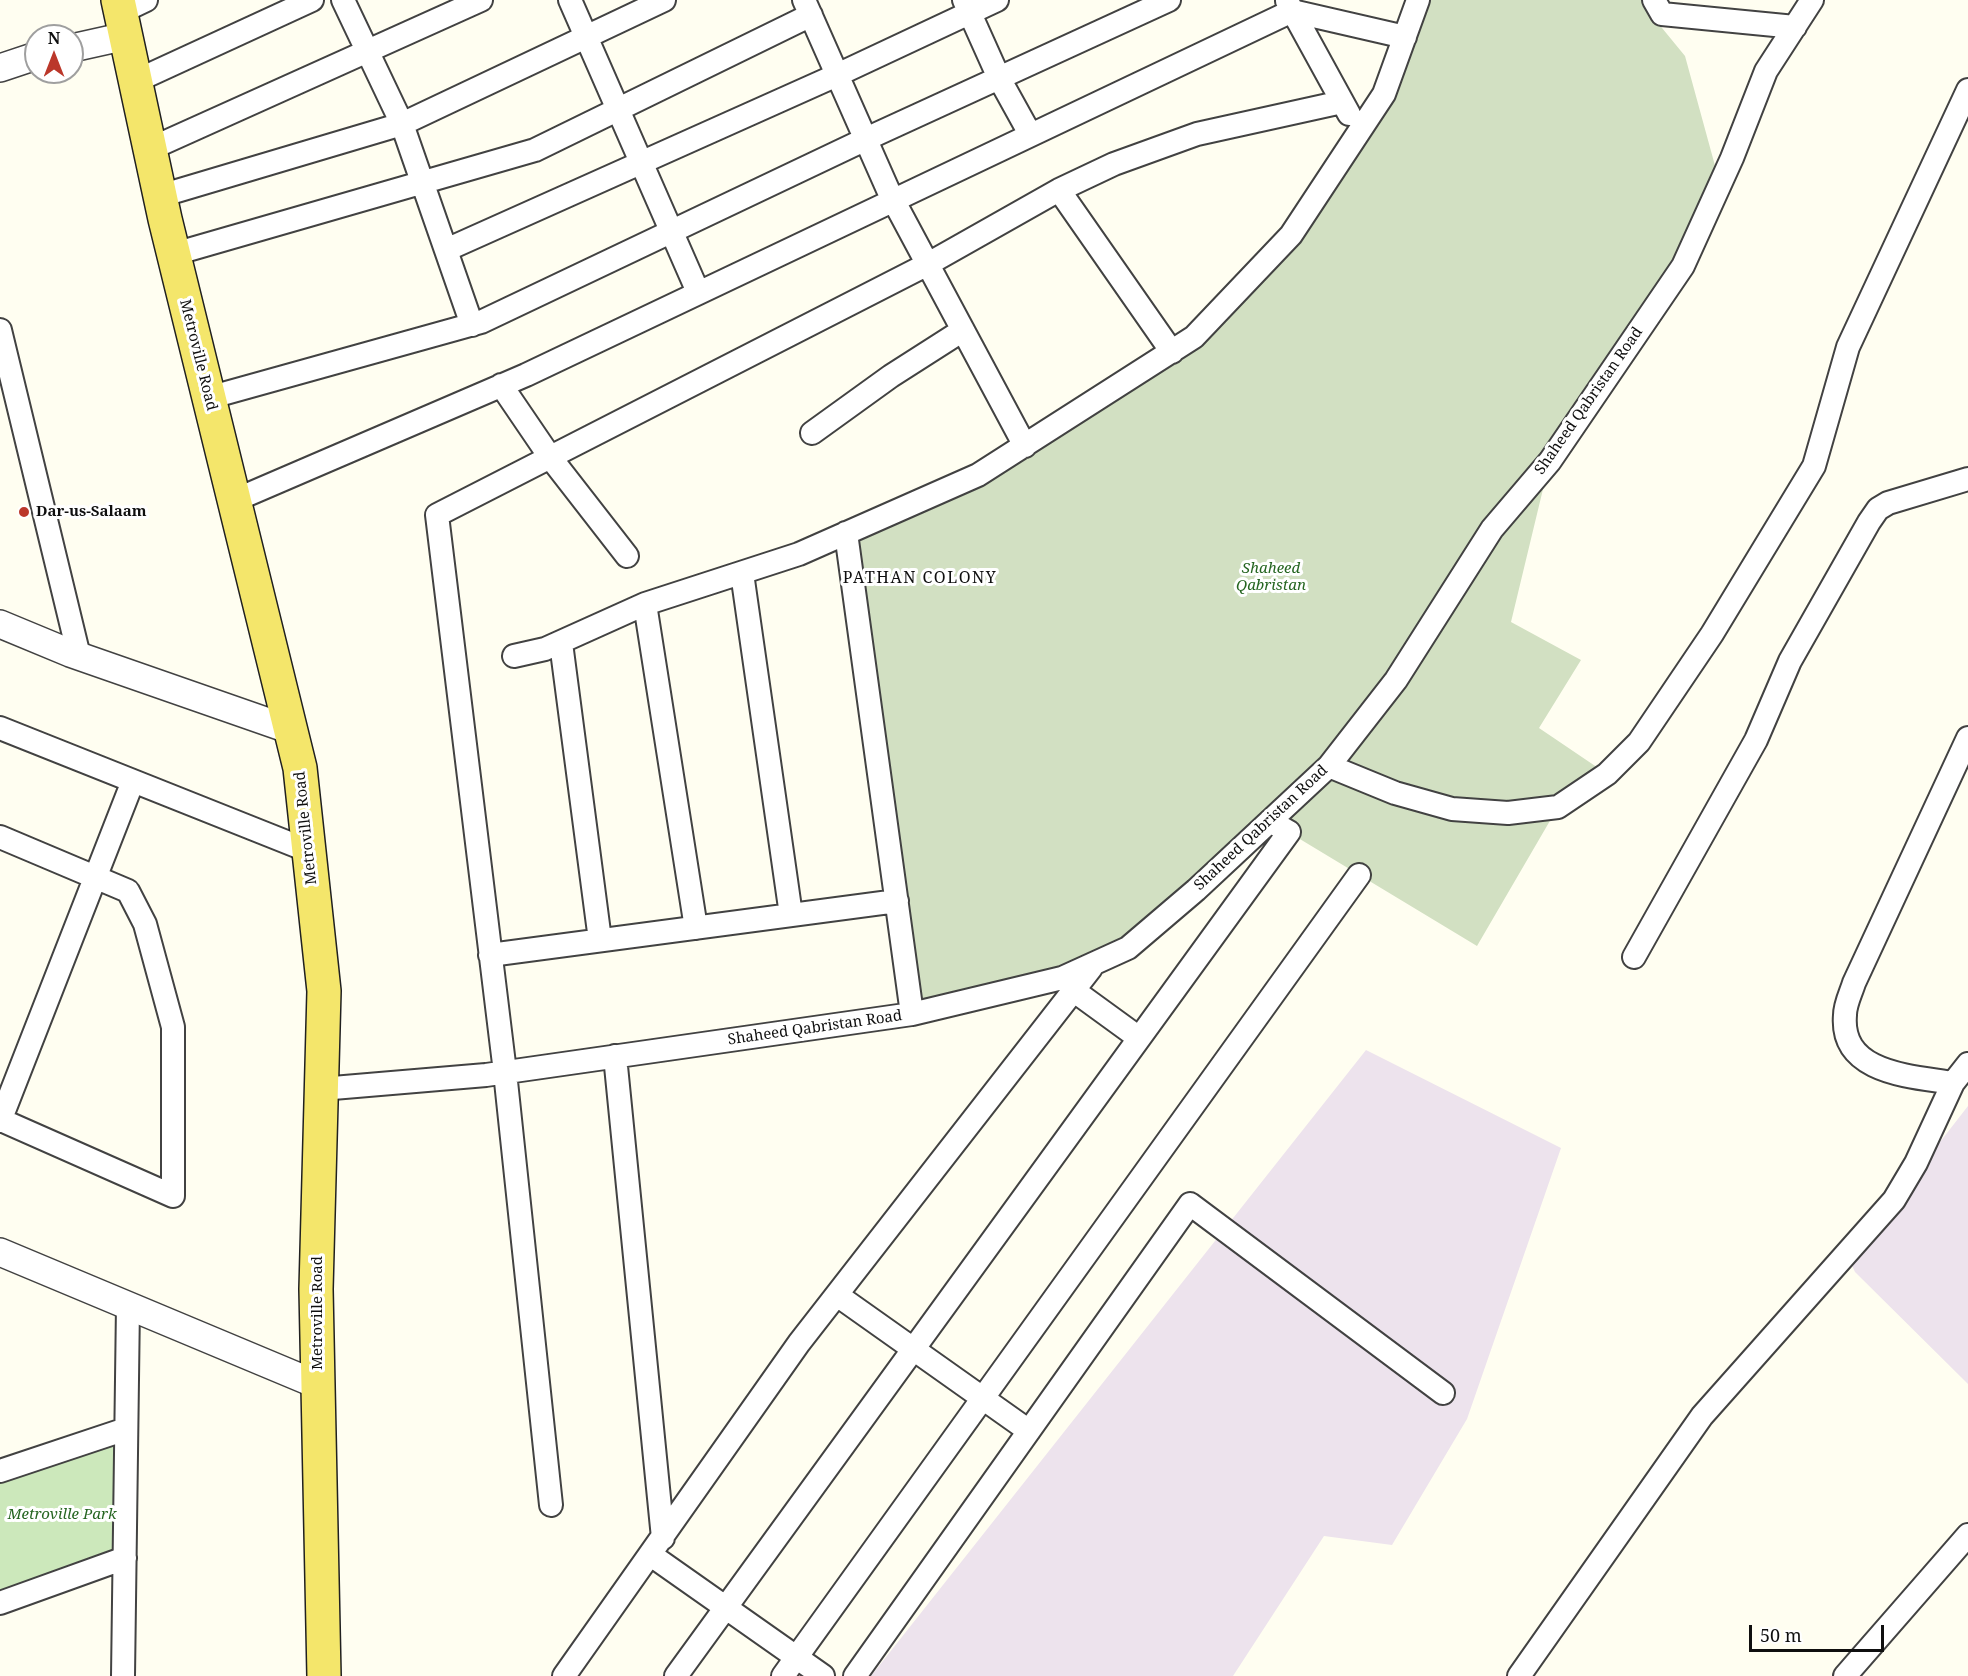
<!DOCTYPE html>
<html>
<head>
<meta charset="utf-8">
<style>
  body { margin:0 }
  #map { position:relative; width:1968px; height:1676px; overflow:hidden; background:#fffef1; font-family:"Noto Serif",serif }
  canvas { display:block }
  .north { position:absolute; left:24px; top:24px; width:60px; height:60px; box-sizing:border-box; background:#fff; border:2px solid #9f9f9f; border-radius:50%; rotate:0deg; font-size:16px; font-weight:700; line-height:24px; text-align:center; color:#0f0f0f }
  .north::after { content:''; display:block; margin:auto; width:21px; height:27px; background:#bb372a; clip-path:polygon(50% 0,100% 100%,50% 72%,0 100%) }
  .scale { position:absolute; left:1749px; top:1625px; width:135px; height:27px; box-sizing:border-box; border:3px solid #0f0f0f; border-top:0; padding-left:8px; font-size:18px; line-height:21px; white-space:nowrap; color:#0f0f0f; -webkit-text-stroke:4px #fff; paint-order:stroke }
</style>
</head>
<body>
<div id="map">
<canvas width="1968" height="1676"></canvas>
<div class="north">N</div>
<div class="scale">50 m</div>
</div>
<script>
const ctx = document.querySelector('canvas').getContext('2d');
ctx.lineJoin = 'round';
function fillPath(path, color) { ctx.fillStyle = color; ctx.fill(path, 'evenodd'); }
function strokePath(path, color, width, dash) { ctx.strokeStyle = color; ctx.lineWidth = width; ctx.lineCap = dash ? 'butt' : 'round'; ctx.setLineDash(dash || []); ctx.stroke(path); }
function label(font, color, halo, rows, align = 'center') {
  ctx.font = font + ' "Noto Serif",serif'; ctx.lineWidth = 6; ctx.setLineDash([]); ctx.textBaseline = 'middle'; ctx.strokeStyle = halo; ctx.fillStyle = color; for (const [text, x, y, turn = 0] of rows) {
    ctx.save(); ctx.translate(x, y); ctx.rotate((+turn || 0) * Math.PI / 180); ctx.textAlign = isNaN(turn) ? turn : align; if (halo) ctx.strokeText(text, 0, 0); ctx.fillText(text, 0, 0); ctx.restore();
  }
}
fillPath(new Path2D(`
  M1366,1050L1561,1148L1467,1419L1392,1545L1324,1536L1233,1676H871Z
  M1968,1106V1384L1855,1272L1849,1259Z`), '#ede3ed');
fillPath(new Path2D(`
  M126,1429L125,1558L0,1603V1471Z`), '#cce8bb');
fillPath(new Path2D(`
  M1418,0H1642L1644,6L1685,56L1720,184L1550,460L1511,622L1581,660L1539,728L1607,774L1558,807L1477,946L1270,821L1128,948L918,1012L846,533L978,475L1194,337L1291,235L1384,94Z`), '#d2e0c2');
const minor = new Path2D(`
  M343,0L402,124L472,325
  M570,0L698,292
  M804,0L889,192L1025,446
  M964,0L999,78L1030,134
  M1654,0L1662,14L1795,27
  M1287,1L1349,114
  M121,12L146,0
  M136,81L312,0
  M150,149L481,0
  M1059,190L1172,352
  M160,196L402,124L664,0
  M446,250L837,75L997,0
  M174,254L535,150L811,15
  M0,330L79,656
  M501,385L550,457L627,556
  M208,398L481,322L866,139L1169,0
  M812,433L891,376L963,330
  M233,501L526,375L1292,11L1405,37
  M846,533L912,1014
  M742,573L791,915
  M645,604L696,928
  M561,643L600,940
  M514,656L545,649L645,604L799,554L978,475L1194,337L1291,235L1384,94L1418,0
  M0,728L309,851
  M1329,766L1395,793L1452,809L1508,813L1558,807L1607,774L1639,742L1712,634L1814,466L1848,347L1968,90
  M0,837L128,891L145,924L173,1027V1196L1,1120
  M490,955L897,901
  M1634,957L1756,740L1790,661L1869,522L1878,509L1888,503L1968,479
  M1073,990L1139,1038
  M615,1056L663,1538
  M1953,1083C1911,1076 1840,1074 1845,1015C1845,1004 1851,993 1854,983L1968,738
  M321,1089L486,1075L912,1014L1062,978L1128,948L1196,890L1329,766L1396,680L1492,529L1550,461L1683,266L1732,158L1766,71L1812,0
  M0,1121L133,781
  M837,1295L1029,1431
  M0,1471L126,1429
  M551,1505L505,1072L437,515L928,264L1059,190L1114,164L1197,134L1342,102
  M651,1555L823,1676
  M0,1603L125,1558
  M123,1676L128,1305
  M564,1676L799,1343L1091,968
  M676,1676L1289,832L1270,821
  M783,1676L1359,875
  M855,1676L1190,1204L1443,1393
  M1519,1676L1702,1416L1894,1200L1916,1163L1953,1083L1968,1064
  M1845,1676L1968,1535`);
const tertiary = new Path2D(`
  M72,48L126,36
  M0,68L36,56
  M0,624L70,653L291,730
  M0,1252L318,1385`);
const primary = new Path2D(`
  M118,0L165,219L300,768L324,991L316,1289L324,1676`);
strokePath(minor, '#424242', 26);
strokePath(tertiary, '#424242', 30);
strokePath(primary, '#202020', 36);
strokePath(minor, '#fff', 22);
strokePath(tertiary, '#fff', 27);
strokePath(primary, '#f4e66b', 33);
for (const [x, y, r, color] of [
  [24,512,6,"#bb372a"]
]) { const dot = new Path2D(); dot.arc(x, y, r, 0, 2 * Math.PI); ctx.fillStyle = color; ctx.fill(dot); strokePath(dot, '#fff', 2); }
label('15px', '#0f0f0f', '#fff', [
  ["Metroville Road",198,355,76],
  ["Shaheed Qabristan Road",1589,401,-55],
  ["Metroville Road",306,828,-96],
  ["Shaheed Qabristan Road",1261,828,-43],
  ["Shaheed Qabristan Road",815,1028,-8],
  ["Metroville Road",318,1313,-90]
]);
label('bold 15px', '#0f0f0f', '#fff', [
  ["Dar-us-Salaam",36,512]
], 'left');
label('italic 15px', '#256520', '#fff', [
  ["Shaheed",1271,569],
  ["Qabristan",1271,586],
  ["Metroville Park",62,1515]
]);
ctx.letterSpacing = '1.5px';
label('16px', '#0f0f0f', '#fff', [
  ["PATHAN COLONY",920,578]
]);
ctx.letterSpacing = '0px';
</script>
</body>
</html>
